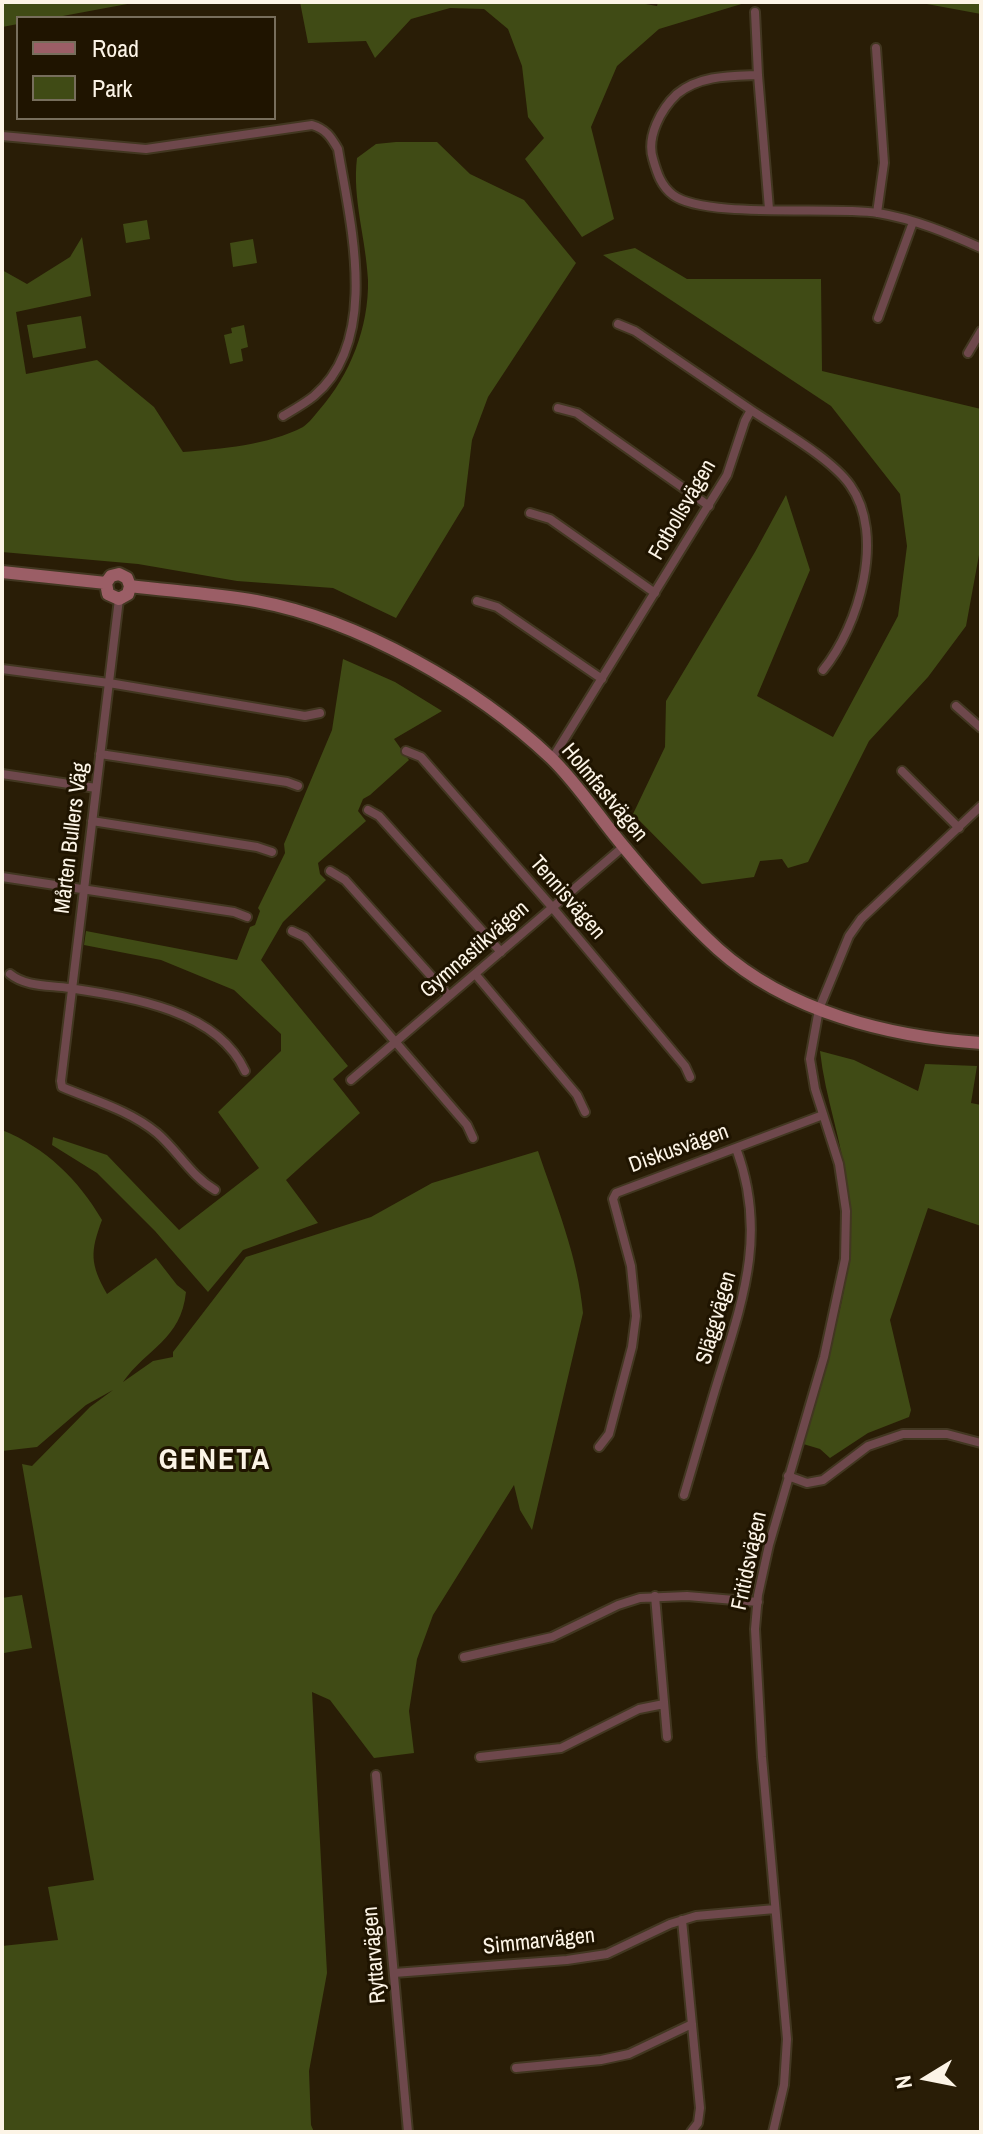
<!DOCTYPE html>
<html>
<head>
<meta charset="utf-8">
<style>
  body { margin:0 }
  #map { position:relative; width:983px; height:2134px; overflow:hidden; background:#291d06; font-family:"Archivo Narrow",sans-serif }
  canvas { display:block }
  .frame { position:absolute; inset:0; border:4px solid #fcf4e6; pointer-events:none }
  .legend { position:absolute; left:16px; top:16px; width:260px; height:104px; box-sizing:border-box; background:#1f1400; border:2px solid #776e5c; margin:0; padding:10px 14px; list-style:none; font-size:24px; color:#fcf4e6 }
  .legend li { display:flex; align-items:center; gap:16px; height:40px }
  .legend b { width:40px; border:2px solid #776e5c }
  .north { position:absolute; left:887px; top:2038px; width:80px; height:80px; -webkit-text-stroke:6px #1f1400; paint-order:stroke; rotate:260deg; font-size:22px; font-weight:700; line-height:32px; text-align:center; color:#fcf4e6 }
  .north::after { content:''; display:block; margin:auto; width:28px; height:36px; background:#fcf4e6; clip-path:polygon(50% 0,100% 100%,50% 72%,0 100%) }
</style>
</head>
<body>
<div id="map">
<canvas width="983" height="2134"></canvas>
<div class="frame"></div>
<ul class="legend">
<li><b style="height:10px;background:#9b5e66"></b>Road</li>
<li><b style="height:22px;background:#404b15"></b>Park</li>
</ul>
<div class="north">N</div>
</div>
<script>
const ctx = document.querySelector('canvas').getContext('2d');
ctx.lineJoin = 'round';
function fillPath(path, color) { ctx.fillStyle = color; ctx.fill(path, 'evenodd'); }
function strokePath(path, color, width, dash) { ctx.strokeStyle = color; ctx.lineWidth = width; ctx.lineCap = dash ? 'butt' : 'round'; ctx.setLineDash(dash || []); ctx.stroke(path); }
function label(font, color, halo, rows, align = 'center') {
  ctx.font = font + ' "Archivo Narrow",sans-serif'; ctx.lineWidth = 6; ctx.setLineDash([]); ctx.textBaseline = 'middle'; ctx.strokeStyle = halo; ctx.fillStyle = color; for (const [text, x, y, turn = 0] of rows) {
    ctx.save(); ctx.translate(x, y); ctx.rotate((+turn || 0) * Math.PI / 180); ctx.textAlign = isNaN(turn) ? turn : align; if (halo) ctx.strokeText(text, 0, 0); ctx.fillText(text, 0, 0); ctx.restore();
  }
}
fillPath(new Path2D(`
  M2,2H138L52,18H18V24L2,27Z
  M300,2H634L657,6L658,2H748L659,29L617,66L591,127L614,219L582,237L525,159L544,138L528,117L522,66L508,29L484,9L450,8L411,19L375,58L366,41L308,43Z
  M916,2H981V14Z
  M396,142H437L470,174L524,200L576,263L488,397L472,440L464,506L396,618L333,588L237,581L138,564L2,552V270L27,284L70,257L82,237L91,296L16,312L26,374L97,360L154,407L183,452C220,449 269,445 303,427C309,423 315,415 320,409C350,375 369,327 368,280C366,238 352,199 357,158L376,144Z
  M147,220L150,239L126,243L123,224Z
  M253,239L257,263L233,267L230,243Z
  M635,248L687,279H821L822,371L981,409V544L966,626L928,677L869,741L808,862L788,868L782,859L760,861L754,877L702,884L633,814L665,747L666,701L755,552L786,495L810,570L757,696L833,737L898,616L907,546L900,494L831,406L603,255Z
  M81,316L86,348L33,358L27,325Z
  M244,325L248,347L241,349L243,361L230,364L224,335L232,333L231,328Z
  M343,659L395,682L442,711L394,739L409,760L370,795L363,799L358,811L366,821L318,863L320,874L326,880L283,922L261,960L348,1066L333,1079L360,1113L286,1180L318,1223L243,1250L208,1292L155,1231L97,1173L52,1145L53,1137L107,1155L179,1230L259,1168L218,1112L281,1051V1034L234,990L161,960L84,945L86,931L237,960L250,927L255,925L260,911L258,908L285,853L284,844L332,730Z
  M820,1051L854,1060L918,1091L925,1064L977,1066L971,1103L981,1105V1226L928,1208L890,1320L911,1410L909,1417L868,1433L830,1458L820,1449L800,1443C819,1384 840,1326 848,1264C851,1241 849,1214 847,1190C843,1143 825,1098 820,1051Z
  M2,1130C46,1148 78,1179 102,1220C90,1252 90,1264 107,1294L156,1258L177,1285L186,1292C181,1340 147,1348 123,1382L153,1361L173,1357V1352L246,1257L371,1217L432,1183L538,1151C556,1204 578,1257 583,1313L532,1530L520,1510L514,1485L433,1615L417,1659L409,1711L414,1753L374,1758L330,1700L312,1692L327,1973L309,2071L311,2125L314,2132H2V1946L58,1940L48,1887L94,1880L22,1464L32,1466L90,1407L113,1390L86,1405L37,1447L2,1451Z
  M22,1595L32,1648L4,1653L2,1598Z`), '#404b15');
const street = new Path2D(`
  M755,12L758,75
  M876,48L884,163L877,213
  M2,136L146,149L312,125C326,129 331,137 338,149C350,222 381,340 314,396C304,404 293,410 283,416
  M769,209L758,75C731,76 700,75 677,94C661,109 646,137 653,159C657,173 661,186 673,195C705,219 832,206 878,213C914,219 948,233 981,248
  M878,318L913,222
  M968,353L981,331
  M558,408L577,413L709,506
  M751,410C779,429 831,458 850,485C886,535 859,626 823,670
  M530,513L550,519L655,593
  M119,599L61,1081L62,1087C95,1101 129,1110 157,1133C178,1151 191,1176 215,1190
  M477,601L497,607L602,679
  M2,669L109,683L305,716L320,713
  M956,706L981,728
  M406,751L421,757L552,907L685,1066L690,1077
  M100,754L287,782L298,786
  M552,759L727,475L745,421L751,410L635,331L618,324
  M902,771L959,828
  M2,774L96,788
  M368,810L379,816L501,952
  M92,821L257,847L272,852
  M330,871L345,880L449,996
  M2,877L234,912L247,917
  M292,931L305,937L467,1125L473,1138
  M10,974C26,987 49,985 69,988C128,997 217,1009 245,1071
  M476,975L577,1095L585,1112
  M351,1080L623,847
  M599,1447L609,1434L632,1347L636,1316L631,1266L613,1199L616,1193L823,1115
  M788,1476L807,1483L823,1480L868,1446L903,1434H947L981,1443
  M684,1495C696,1455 707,1416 719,1377C744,1297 767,1231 736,1148
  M655,1596L667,1737
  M464,1657L552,1637L618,1605L640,1598L687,1596L758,1602
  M480,1757L561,1748L639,1709L664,1704
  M376,1775L408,2132
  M682,1920L700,2108L698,2123L691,2132
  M394,1973L567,1960L607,1954L670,1924L696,1916L775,1909
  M516,2068L601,2060L629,2054L692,2024
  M773,2132L784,2085L787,2039L762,1757L755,1629L758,1595L769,1545L824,1357L845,1259L846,1211L839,1164L815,1089L810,1059L819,1009L849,936L861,919L981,806`);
const secondary = new Path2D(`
  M2,572L106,583
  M106,583L108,594L119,599L128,594L130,586
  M106,583L111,576L119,574L127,578L130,586
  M130,586C172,591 215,594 256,601C359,620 476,687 551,758C578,784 600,819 624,847C653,882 684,918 718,949C788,1012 890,1037 981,1043`);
strokePath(street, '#423721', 12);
strokePath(secondary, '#423721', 16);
strokePath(street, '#6e484c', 8);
strokePath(secondary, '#9b5e66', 12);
label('22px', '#fcf4e6', '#1f1400', [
  ["Fotbollsvägen",683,510,-60],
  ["Holmfastvägen",604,793,50],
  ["Mårten Bullers Väg",72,838,-83],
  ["Tennisvägen",567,898,49],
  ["Gymnastikvägen",475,950,-41],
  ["Diskusvägen",679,1149,-20],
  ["Släggvägen",717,1318,-74],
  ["Fritidsvägen",750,1561,-78],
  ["Simmarvägen",539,1942,-6],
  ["Ryttarvägen",375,1955,-95]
]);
ctx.letterSpacing = '2px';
label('bold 30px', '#fcf4e6', '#1f1400', [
  ["GENETA",215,1461]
]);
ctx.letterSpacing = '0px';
</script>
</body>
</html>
